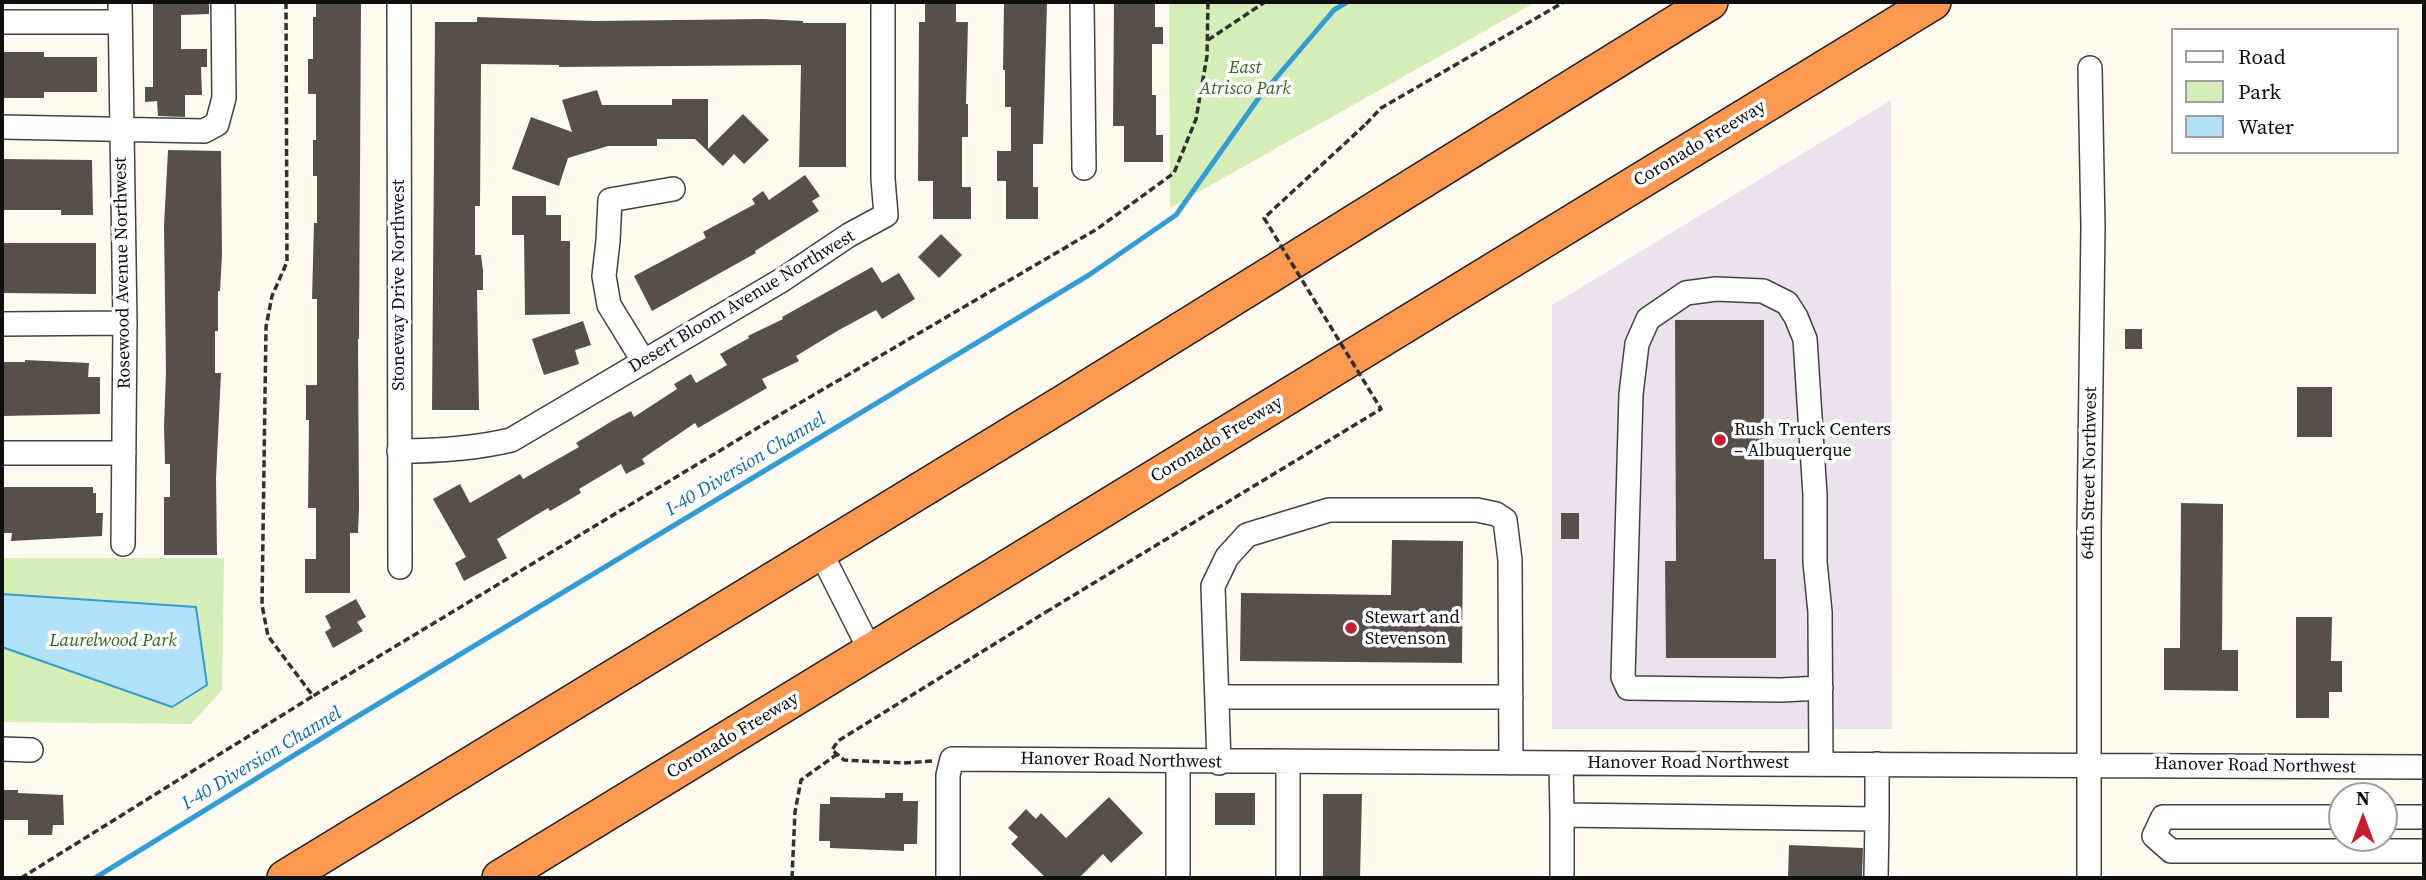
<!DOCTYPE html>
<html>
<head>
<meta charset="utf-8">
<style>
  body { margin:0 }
  #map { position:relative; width:2426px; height:880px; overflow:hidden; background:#fffbf0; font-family:"Source Serif 4",serif }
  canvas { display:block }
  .frame { position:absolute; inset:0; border:4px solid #0f0f0f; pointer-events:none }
  .legend { position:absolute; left:2171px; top:28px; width:228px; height:126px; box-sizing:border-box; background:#fff; border:2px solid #9f9f9f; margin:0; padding:9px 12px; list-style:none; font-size:21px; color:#0f0f0f }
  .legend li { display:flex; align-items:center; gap:14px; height:35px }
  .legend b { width:35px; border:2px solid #9f9f9f }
  .north { position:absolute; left:2328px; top:782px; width:70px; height:70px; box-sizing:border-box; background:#fff; border:2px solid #9f9f9f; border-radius:50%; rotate:0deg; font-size:19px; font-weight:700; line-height:28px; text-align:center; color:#0f0f0f }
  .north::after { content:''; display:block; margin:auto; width:24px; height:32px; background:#c81d2c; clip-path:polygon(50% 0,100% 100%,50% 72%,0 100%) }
</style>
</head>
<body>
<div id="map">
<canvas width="2426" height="880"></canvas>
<div class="frame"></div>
<ul class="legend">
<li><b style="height:9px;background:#fff"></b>Road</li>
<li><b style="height:19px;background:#d5edb7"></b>Park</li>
<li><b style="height:19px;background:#b1e2fa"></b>Water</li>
</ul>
<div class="north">N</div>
</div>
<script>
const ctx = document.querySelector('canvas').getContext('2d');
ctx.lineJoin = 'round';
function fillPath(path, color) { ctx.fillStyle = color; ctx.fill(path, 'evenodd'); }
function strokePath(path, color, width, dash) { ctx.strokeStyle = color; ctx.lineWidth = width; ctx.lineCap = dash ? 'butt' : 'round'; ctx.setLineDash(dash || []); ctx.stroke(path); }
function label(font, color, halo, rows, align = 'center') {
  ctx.font = font + ' "Source Serif 4",serif'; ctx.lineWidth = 7; ctx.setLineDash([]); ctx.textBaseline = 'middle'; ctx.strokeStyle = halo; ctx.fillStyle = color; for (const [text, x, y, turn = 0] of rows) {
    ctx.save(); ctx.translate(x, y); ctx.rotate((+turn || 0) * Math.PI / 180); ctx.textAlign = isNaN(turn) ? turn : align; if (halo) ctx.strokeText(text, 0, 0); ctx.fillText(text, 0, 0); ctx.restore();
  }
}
fillPath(new Path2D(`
  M1891,100L1892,729H1552V305Z`), '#ece2ee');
fillPath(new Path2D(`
  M1169,2H1536L1170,208Z
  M2,558H224L222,690L191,724L2,722Z`), '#d5edb7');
const water = new Path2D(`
  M2,594L196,607L207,685L172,707L2,647Z`);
fillPath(water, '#b1e2fa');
strokePath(water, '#339cd6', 2);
strokePath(new Path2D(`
  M95,878L348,722L1089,275L1176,215L1258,99L1334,10L1347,2`), '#339cd6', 5);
fillPath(new Path2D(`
  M153,2H209V14L181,15V49H207V67H201L202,95H185V117L158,116L157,101L145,102V87H153Z
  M316,2H361L359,339H358L359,508L358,533H350V593H305V559H316V508H308L309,420H306V385H317V299H312L314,223H317V176H313V140H316V94H308V59H313V17H316Z
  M925,2H956V22H968L966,104H968V137H962V187H971V219H933V181H918L919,22H925Z
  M1114,2H1155V27H1163V44H1152V95H1156V135H1163V162H1124V126H1113Z
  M1004,3H1047L1043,144H1033V187H1038V219H1006V181H997V151H1011V107H1005V70H1003Z
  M477,17L595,21L763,19L803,21V23H846V167H799L801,65L559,67V65L481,64L480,206H475V255H481L483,271V290H477L479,410H432L435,22H477Z
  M2,52H44V57H97V92H44V98H2Z
  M597,90L602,105H672V99H708V149L743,114L769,140L744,164L734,154L723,166L695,139H657V146H608L568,158L559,186L512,169L531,117L572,132L562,100Z
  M168,150L221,151L222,255L220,291H218V331H215V373H221L216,478L217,555H164V497H170V464H165L164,426L166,372L164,226Z
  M2,159L92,160L93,215H61V210H2Z
  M805,175L820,196L812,201L819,211L755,251L756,253L652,311L634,276L706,238L703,232L755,204L752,199L763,191L769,200Z
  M512,196H546V215H561V241H570V314L525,315L524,235H512Z
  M941,234L962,255L939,278L918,257Z
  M2,243H96V294L2,293Z
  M872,267L882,283L899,273L915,299L882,319L876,310L839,330L796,356L799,361L762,379L767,388L698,428L695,423L642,459L645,464L626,474L621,464L579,489L581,493L550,511L548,508L497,539L507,558L464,581L455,563L466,557L433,499L460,484L470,503L520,474L523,479L579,447L576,443L612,421L631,411L634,417L677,389L674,384L691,374L696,383L727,365L720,354L749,338L748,336L783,319L782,317Z
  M1675,320H1764V559H1776V658H1666L1665,561H1676Z
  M583,321L591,345L575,350L579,364L544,375L532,339Z
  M2125,329H2142V349H2125Z
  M25,360L89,363L88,377H100V414L2,416V362H25Z
  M2297,387H2332V437H2297Z
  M2,487H93V493H96V513H103L102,536L11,541L12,533H2Z
  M2181,503L2223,504L2222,650H2238V691L2164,690V648H2180Z
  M1561,513H1579V539H1561Z
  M1392,540L1463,541L1462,663L1240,661L1241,593L1391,595Z
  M356,599L366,617L357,622L363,631L333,648L325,632L331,628L325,616Z
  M2296,617H2332L2331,661H2342V692H2329V718H2296Z
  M2,790H18V793L63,795L64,825H53L52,835H28V820H2Z
  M885,793H903V801H918L917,844H904V851L830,848V841H819L820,804H830V797L885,798Z
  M1215,793H1255V825H1215Z
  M1323,794H1362L1360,878H1323Z
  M1109,797L1143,833L1111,863L1103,854L1079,878H1046L1011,844L1018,837L1008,828L1026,809L1036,819L1041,813L1066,838Z
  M1789,845L1863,848L1862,878H1788Z`), '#584f4a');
const minor = new Path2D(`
  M120,2L125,323L123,544
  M399,2L400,567
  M1082,2L1084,168
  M2,22H120
  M2,127L204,131L217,124L224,98L223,2
  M2,324L125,323
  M644,362L609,305L604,276L608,241L610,200L673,189
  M399,451C438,451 473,449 511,440L782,280L849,235L886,215L883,179V2
  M2,453H124
  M820,551L871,652
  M1821,688L1781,690L1628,688L1623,677L1631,394L1637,344L1648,319L1686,293L1716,289L1763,291L1787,303L1796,317L1805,339L1815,495V562L1820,612L1821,763
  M1218,697H1511
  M2,749L31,750
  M1219,763L1213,586L1227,557L1247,535L1329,510H1477L1496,514L1505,520L1510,560L1511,763
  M1561,763L1562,815L1877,819V764
  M2342,817H2163L2154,836L2171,851H2424
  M2384,817H2424
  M948,878V775L952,759C1443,766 1933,762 2424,767
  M1178,878V762
  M1288,878V763
  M1562,878V815
  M1876,878L1877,819
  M2089,878V530L2093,227L2090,68`);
const highway = new Path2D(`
  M285,878L1065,402L1710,2
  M500,878L1933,2`);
strokePath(minor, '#424242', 26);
strokePath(highway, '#202020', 38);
strokePath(new Path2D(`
  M286,2L287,262L272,296L266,327L262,605L268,636L313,696L769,421L1097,229L1174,173L1196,119L1207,56L1208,2
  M1208,40L1265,2
  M1366,124L1381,108L1564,2
  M932,761L904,763L844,760L832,750L838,741L1046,612
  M21,878L313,696
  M792,878L795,812L801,780L836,755`), '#313131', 3.5, [7, 3.5]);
strokePath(minor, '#fff', 23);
strokePath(highway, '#fd9850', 35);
strokePath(new Path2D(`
  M1046,612L1381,409L1264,218L1366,124`), '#313131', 3.5, [7, 3.5]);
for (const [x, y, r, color] of [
  [1720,440,7,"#c81d2c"],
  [1351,628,7,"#c81d2c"]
]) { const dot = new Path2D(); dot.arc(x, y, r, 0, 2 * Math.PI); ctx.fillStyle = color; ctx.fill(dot); strokePath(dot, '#fff', 2.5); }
label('italic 18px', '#2e6b1a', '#fff', [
  ["East",1245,68],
  ["Atrisco Park",1245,89],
  ["Laurelwood Park",113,641]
]);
label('18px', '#0f0f0f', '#fff', [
  ["Coronado Freeway",1700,144,-31],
  ["Rosewood Avenue Northwest",123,273,-91],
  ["Stoneway Drive Northwest",399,285,-90],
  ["Desert Bloom Avenue Northwest",742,302,-31],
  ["Coronado Freeway",1217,440,-31],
  ["64th Street Northwest",2090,473,-89],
  ["Coronado Freeway",733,736,-31],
  ["Hanover Road Northwest",1121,761,1],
  ["Hanover Road Northwest",1688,763],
  ["Hanover Road Northwest",2255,766,1]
]);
label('18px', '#0f0f0f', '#fff', [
  ["Rush Truck Centers",1734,430],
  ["– Albuquerque",1734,451],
  ["Stewart and",1365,618],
  ["Stevenson",1365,639]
], 'left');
label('italic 19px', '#0f6ca9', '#fff', [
  ["I-40 Diversion Channel",746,465,-31],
  ["I-40 Diversion Channel",262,759,-31]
]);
</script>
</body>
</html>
